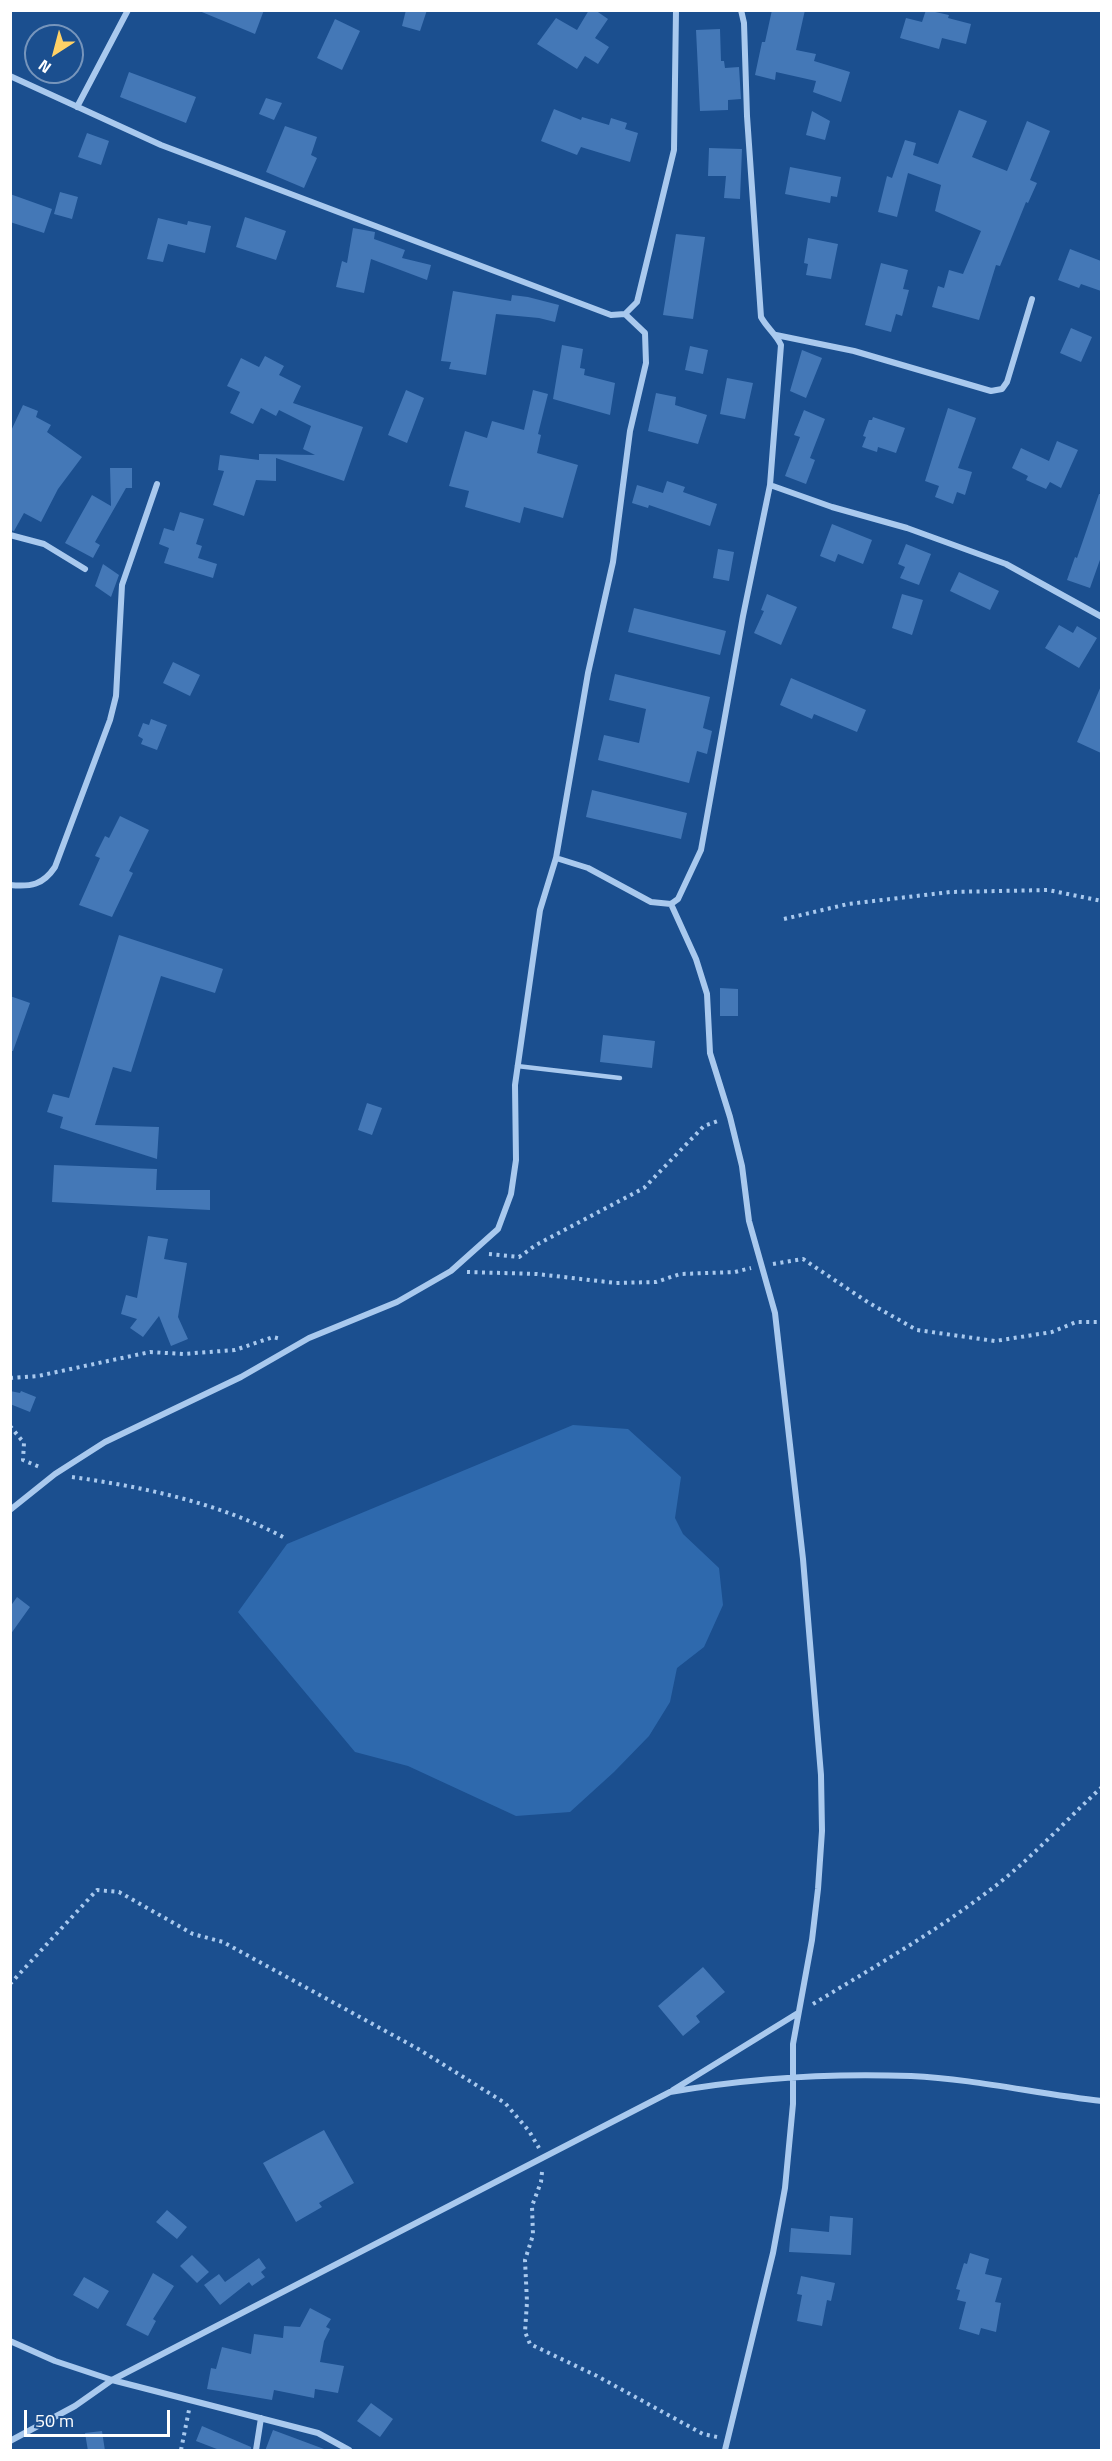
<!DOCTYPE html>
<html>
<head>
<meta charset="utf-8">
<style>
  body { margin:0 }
  #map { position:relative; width:1112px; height:2461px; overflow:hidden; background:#1b4f8f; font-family:"Titillium Web",sans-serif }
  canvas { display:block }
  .frame { position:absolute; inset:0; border:12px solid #fff; pointer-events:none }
  .north { position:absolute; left:24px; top:24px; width:60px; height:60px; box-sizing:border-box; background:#1b4f8f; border:2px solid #7695bc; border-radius:50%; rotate:216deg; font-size:16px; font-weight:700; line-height:24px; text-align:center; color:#fff }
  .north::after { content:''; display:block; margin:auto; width:21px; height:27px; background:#ffd166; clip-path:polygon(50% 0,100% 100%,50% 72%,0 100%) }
  .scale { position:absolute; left:24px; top:2410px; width:146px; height:27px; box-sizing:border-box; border:3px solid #fff; border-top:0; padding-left:8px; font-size:18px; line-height:21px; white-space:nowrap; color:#fff; -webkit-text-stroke:4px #1b4f8f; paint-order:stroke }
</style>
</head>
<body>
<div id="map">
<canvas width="1112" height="2461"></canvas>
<div class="frame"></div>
<div class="north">N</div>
<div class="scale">50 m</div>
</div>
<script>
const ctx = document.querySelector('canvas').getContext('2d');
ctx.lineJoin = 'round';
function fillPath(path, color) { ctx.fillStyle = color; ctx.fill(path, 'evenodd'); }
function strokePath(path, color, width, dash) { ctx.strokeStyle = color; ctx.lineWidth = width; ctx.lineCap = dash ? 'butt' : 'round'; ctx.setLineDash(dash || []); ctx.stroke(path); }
fillPath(new Path2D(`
  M573,1425L628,1429L681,1477L675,1518L683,1534L719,1568L723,1605L704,1647L677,1668L670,1702L649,1736L614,1772L570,1812L516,1816L408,1766L355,1752L238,1612L287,1544Z`), '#2e69ad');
fillPath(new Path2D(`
  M197,10H264L255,34Z
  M406,10H427L420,31L402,26Z
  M589,10H595L608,19L595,38L609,47L598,64L585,56L577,69L537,44L556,18L577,30Z
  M772,10H805L796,50L816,54L814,61L850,72L841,102L813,92L816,81L776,72L775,80L755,75L762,42H765Z
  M926,10L949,15L948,18L971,24L966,44L942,38L939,49L900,38L906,18L922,22Z
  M335,19L360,31L342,70L317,58Z
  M720,29L721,61H724L725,68L739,67L741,99L728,100V110L700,111L696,30Z
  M129,72L196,97L186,123L120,97Z
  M266,98L282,103L274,120L259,114Z
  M554,109L581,120L582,117L609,125L611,118L627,123L625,129L638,133L630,162L581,147L577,155L541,141Z
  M959,110L987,121L972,157L1007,171L1027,121L1050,131L1030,180L1037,183L1028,203L1026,202L1000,266L996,265L979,320L932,307L938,286L944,288L949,270L963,274L981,231L935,211L941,185L908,173L897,217L878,212L887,176L892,178L905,140L916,143L913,155L938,164Z
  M812,111L830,121L825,140L806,135Z
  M285,126L317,137L311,155L317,158L304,188L266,172Z
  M87,133L109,141L101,165L78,157Z
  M709,148L742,149L740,199L724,198L726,176H708Z
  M790,167L841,177L837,197L831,196L830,203L785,194Z
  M60,192L78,197L72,219L54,214Z
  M10,194L52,209L44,233L10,222Z
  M245,217L286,231L276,260L236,247Z
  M158,218L187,225L188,221L211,226L205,253L168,244L163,262L147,259Z
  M353,228L375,232L374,239L405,250L402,258L431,265L427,280L371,259L364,293L336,287L342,261L347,263Z
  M676,234L705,237L693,319L663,315Z
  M808,238L838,244L831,279L806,275L808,264L804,263Z
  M1070,249L1101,261V291L1081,284L1079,288L1058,280Z
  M881,263L908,270L903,289L909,290L902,316L896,314L891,332L865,325Z
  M453,291L511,301L512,295L528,297L559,305L555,322L539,318L496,314L486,375L449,369L451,362L441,361Z
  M1071,328L1092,337L1081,362L1060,353Z
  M562,345L583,349L580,368L585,369L584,375L615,383L610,415L553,399Z
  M690,346L708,350L703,374L685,370Z
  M802,350L822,358L806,398L790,391Z
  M265,356L284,366L279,375L301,386L293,403L363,427L344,481L276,458V481L256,480L244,516L213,505L224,471L218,470L220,455L259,460V454L315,455L303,449L311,426L279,410L276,416L261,408L253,424L230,413L240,392L227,386L241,358L259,367Z
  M727,378L753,383L745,419L720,414Z
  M406,390L424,398L407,443L388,435Z
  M533,390L548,394L538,434L541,435L537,453L578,465L563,518L524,507L520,523L465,507L469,491L449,486L465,431L487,438L492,421L524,430Z
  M656,393L676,397L675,405L707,415L698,444L648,431Z
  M23,405L38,411L36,417L51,425L47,432L82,457L58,489L41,522L24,513L14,531L10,530V433Z
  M948,408L976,418L958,468L972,472L965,495L957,492L953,504L935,497L939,486L925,481Z
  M804,410L825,419L810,458L815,460L806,484L785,476L800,437L794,435Z
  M873,417L905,428L896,453L878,447L877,452L862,447L866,437L863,436L869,420H872Z
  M1057,441L1078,450L1061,488L1050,482L1046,489L1026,480L1028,476L1012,468L1021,448L1049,461Z
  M110,468H132V488H126L95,542L100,545L93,558L65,543L92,495L111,506Z
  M667,481L685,487L683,492L717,504L710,526L649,505L648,508L632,503L637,485L663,493Z
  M1099,494H1101V557L1090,588L1067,580L1075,557L1077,558Z
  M180,512L204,519L196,544L202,546L198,558L217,564L213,578L164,563L169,548L159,544L164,528L174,531Z
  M832,524L872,540L863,564L838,554L835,562L820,556Z
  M906,544L931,554L919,585L900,578L905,567L898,564Z
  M718,549L734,552L729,581L713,578Z
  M103,564L119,575L111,597L95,586Z
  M959,572L999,591L990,610L950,591Z
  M767,594L797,607L781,645L754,633L764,611L761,610Z
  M902,594L923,600L912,635L892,628Z
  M634,608L726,631L720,655L628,632Z
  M1059,625L1073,633L1077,626L1097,638L1079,668L1045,648Z
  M173,662L200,675L190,696L163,683Z
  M615,674L710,697L703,728L712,731L707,754L697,751L689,783L598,760L604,735L639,743L646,709L609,700Z
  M791,678L866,710L857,732L814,714L812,719L780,705Z
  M1101,686V753L1077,742Z
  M151,719L167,725L157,750L141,744L143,739L138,736L143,723L149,725Z
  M592,790L687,813L681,839L586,817Z
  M120,816L149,830L129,871L133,873L112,917L79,905L100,858L95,856L105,836L109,838Z
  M119,935L223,969L215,993L161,976L131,1072L113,1067L95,1125L159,1127L157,1159L60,1128L63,1117L47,1112L53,1094L69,1098Z
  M720,988L738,989V1016H720Z
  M10,996L30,1003L13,1051H10Z
  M603,1035L655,1041L652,1068L600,1062Z
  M367,1103L382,1108L372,1135L358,1130Z
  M54,1165L157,1169L156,1190H210V1210L52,1202Z
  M148,1236L168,1239L164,1259L187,1263L178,1317L188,1339L171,1346L159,1316L143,1337L130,1328L137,1319L121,1314L126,1295L137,1298Z
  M10,1391L20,1393L21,1391L36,1397L30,1412L10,1404Z
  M17,1597L30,1607L10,1635V1607Z
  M703,1967L725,1992L696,2016L700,2022L683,2036L658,2006Z
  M324,2130L354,2183L319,2203L322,2207L296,2222L263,2163Z
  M167,2210L187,2227L177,2239L156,2222Z
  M830,2216L853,2218L851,2255L789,2252L791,2228L829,2232Z
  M970,2253L989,2259L985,2274L1002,2278L995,2302L1001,2303L996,2332L981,2328L979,2335L959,2329L966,2302L957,2300L960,2290L956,2289L964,2263L967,2264Z
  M192,2255L209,2272L197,2283L180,2266Z
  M259,2258L266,2268L261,2272L265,2277L252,2286L249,2282L220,2305L204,2285L219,2274L225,2282Z
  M153,2273L174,2286L153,2319L156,2321L148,2336L126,2325Z
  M801,2276L835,2283L831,2301L827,2300L822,2326L797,2321L802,2295L797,2294Z
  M84,2277L109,2291L98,2309L73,2295Z
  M310,2308L331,2319L326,2327L330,2329L324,2341L320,2362L344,2366L338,2393L315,2389L314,2398L274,2390L272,2400L207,2389L211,2368L216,2369L222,2347L251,2354L254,2334L283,2338L284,2326L300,2327Z
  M371,2403L393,2419L380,2437L357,2421Z
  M202,2426L251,2447V2451H222L196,2441Z
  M273,2430L324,2449L323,2451H265Z
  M102,2431L105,2451H88L85,2433Z`), '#4478b7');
strokePath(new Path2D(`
  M784,919L848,904L950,892L1048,890L1102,901
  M489,1254L519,1257L536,1245L644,1188L704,1126L721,1120
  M773,1264L803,1259L869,1303L917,1330L995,1341L1052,1332L1076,1322H1102
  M467,1272L537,1274L616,1283L656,1282L680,1274L735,1272L751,1268
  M10,1378L38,1376L150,1352L183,1354L235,1350L273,1337L281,1339
  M10,1426L24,1443L23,1460L42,1468
  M72,1477C144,1487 219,1503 283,1537
  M10,1984L97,1890L119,1892L193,1934L223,1942L420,2050L505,2103L529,2131L539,2148
  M813,2004C874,1967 937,1931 994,1887C1033,1857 1066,1820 1102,1787
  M542,2172L541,2182L532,2206L533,2235L525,2260L527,2302L525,2332L530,2344L597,2376L703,2434L717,2437
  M181,2450L189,2410`), '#a9c9ee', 4, [3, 4.5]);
strokePath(new Path2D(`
  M517,1066L620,1078`), '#a9c9ee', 4.5);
strokePath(new Path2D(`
  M741,10L744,23L747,116L761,317C767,328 776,334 781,345L770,485L832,507L907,528L1006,564L1102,617
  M10,76L161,145L611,315L625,314L637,302L674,150L676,10
  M77,107L128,10
  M776,335L854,351L991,391L1002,389L1007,382L1032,299
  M10,535L44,544L85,569
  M556,858L588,868L651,902L671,904L678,899L701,850L743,616L770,485
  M10,885C31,887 43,885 55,867L110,720L116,696L122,585L157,484
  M671,904L696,959L707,994L710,1053L730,1117L742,1166L749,1221L775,1313L803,1559L821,1775L822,1831L818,1889L812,1940L793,2044V2104L785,2188L773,2253L725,2450
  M10,1510L55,1474L105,1442L241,1377L309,1338L397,1302L451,1271L498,1229L511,1194L516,1160L515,1085L540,910L556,858L588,673L613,562L630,431L646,363L645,333L625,314
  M673,2090L798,2013
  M10,2341L55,2361L112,2380L318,2433L349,2450
  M10,2441L75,2406L112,2380L670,2092C749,2078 831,2073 911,2076C975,2079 1038,2094 1102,2101
  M256,2450L261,2418`), '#a9c9ee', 6);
</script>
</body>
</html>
